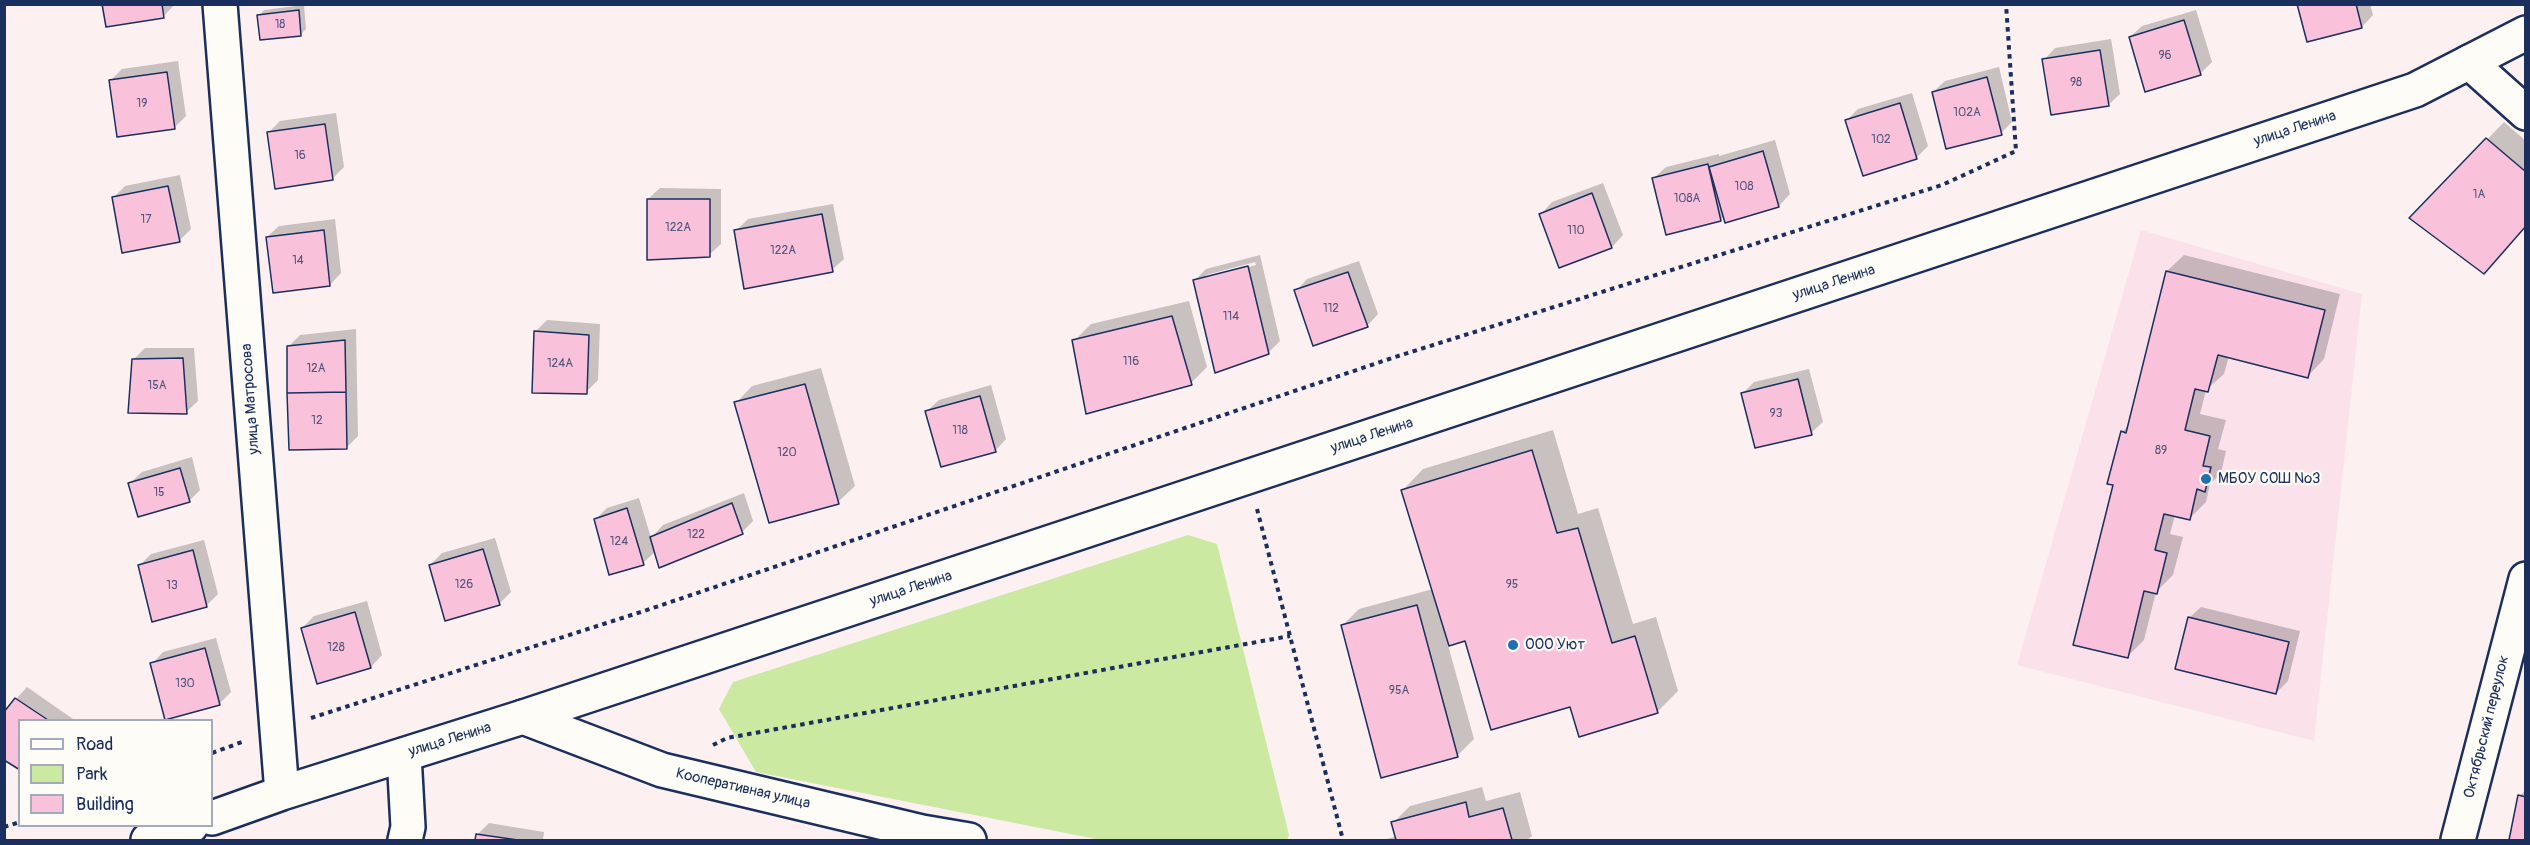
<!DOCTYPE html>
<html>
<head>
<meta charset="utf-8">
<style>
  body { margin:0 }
  #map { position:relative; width:2530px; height:845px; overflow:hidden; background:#fcf0f1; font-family:Pangolin,sans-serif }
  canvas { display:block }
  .frame { position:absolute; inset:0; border:6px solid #1b2f5e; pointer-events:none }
  .legend { position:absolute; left:18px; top:719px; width:195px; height:108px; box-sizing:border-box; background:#fdfcf7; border:2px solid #a3aaba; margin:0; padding:8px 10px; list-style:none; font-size:18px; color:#1b2f5e }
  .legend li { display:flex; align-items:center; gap:12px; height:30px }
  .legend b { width:30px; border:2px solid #a3aaba }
</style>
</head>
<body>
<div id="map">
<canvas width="2530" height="845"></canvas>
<div class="frame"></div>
<ul class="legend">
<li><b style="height:8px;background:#fdfcf7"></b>Road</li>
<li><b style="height:16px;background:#cbe9a0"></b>Park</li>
<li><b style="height:16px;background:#f9c2da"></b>Building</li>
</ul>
</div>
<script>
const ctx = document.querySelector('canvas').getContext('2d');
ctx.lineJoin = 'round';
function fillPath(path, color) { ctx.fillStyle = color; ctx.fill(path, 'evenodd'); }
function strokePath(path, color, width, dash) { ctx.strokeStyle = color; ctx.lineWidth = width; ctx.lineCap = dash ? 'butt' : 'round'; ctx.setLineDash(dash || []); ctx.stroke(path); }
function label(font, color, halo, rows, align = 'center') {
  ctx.font = font + ' Pangolin,sans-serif'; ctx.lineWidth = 4.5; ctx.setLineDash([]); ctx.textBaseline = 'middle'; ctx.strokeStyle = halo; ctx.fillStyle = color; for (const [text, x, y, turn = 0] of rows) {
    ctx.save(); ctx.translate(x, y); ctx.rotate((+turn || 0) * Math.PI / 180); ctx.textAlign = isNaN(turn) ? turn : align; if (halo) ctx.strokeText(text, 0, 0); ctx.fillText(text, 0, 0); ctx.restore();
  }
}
fillPath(new Path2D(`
  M2141,230L2362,294L2314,741L2017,665Z`), '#fbe2ea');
fillPath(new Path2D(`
  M1188,535L1217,544L1289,835L1287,840H1101L756,772L719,709L733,682Z`), '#cbe9a0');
fillPath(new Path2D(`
  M104,4H174V5L163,17Z
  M2299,4H2370L2373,15L2362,27Z
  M304,5L306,29L301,34L259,16L264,10Z
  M2196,10L2212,62L2200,74L2130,37L2142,26Z
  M2111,39L2120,94L2108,105L2044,60L2055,48Z
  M178,61L186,116L174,128L111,80L122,69Z
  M1999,67L2012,122L2001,133L1933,92L1945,81Z
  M1912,93L1928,146L1916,158L1847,120L1858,109Z
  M336,113L344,167L332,179L268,133L280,121Z
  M2504,122L2526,141V226L2484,272L2412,218Z
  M1775,140L1790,194L1779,206L1724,216L1721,220L1667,233L1654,178L1666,167L1719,154V156Z
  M180,175L191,229L179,241L113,198L125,186Z
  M1603,183L1623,235L1612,247L1560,266L1541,214L1552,202Z
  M660,188L721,189V244L709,255L648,199Z
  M833,204L844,259L832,270L736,231L748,219Z
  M335,219L341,273L330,285L267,237L279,226Z
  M1260,255L1280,341L1268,353L1194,281L1206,269ZM1255,262L1256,265L1206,279V275Z
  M2184,255L2340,294L2324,359L2308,376L2229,356L2224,374L2206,390L2200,414L2226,420L2218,449L2226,451L2221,473L2210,484L2206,502L2189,519L2175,515L2170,534L2183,537L2173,575L2156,592L2144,640L2127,657L2115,484L2122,432L2129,425L2167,271Z
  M1359,261L1378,314L1367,326L1296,291L1307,279Z
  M1189,301L1207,367L1191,383L1074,341L1091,324Z
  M547,320L600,324L598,380L586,392L535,332Z
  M356,329L358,436L347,447L288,347L300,335Z
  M145,348H194L198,401L186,412L133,360Z
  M821,368L855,486L838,502L736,403L752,386Z
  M1809,369L1823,422L1811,433L1743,393L1754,382Z
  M991,385L1006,439L995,451L927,411L939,400Z
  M1553,430L1578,514L1598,508L1633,624L1656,617L1678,691L1657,712L1571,705L1466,639L1448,645L1474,739L1457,756L1342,626L1359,609L1433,589L1403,490L1423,469Z
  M192,457L200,490L189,501L130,483L142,472Z
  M744,493L753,521L742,532L656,551L643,563L596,519L607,508L639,498L651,538L663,525Z
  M495,538L511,592L499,604L430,565L442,553Z
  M204,540L218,594L206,606L139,566L151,554Z
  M367,601L382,655L371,667L302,628L314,616Z
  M2201,607L2300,631L2288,681L2276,693L2189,618Z
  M216,638L231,692L220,703L152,664L163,652Z
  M27,687L73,719L72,720H20L16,699Z
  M1482,787L1486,801L1520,792L1532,836L1527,840H1383L1397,836L1393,823L1410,806Z
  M2526,790V840H2511L2519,796Z
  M489,823L544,832L543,840H476L477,835Z`), '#0003');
const building = new Path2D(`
  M102,4H162L164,18L106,27Z
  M2297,4H2356L2362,28L2307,42Z
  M299,10L301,36L260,40L257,15Z
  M2184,20L2201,75L2145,92L2129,37Z
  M2100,50L2109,106L2051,115L2042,59Z
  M167,72L175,129L117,137L109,80Z
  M1987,77L2002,135L1946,149L1932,92Z
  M1900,103L1917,159L1863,176L1845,120Z
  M325,124L333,180L275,189L267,132Z
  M2486,138L2526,172V226L2484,274L2409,218Z
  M1763,151L1779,207L1725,223L1709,167Z
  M1708,164L1721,221L1666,235L1652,178Z
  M168,186L180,242L122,253L112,197Z
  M1592,193L1612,248L1559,268L1539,214Z
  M647,199H710V257L647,260Z
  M822,214L833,272L744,289L734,230Z
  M324,230L330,286L273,293L266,237Z
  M1248,266L1269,354L1215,373L1193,280Z
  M2166,271L2325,310L2308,378L2218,355L2208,392L2195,389L2185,430L2210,436L2203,466L2211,467L2205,492L2197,489L2190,520L2164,514L2155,550L2167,553L2157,594L2144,591L2128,658L2073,645L2113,485L2107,484L2121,431L2126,433Z
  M1348,272L1368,327L1313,346L1294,290Z
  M1172,316L1192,385L1086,414L1072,340Z
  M534,331L589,335L587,394L532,393Z
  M345,340L346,392L287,393V346Z
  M183,358L187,414L128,413L132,359Z
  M1798,379L1812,435L1755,448L1741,393Z
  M805,384L839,504L769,523L734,402Z
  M346,392L347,449L289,450L287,393Z
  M980,396L996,452L941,467L925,411Z
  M1532,450L1557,533L1578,528L1612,643L1635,636L1658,713L1579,737L1570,707L1491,730L1465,641L1449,646L1401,490Z
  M180,468L190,502L138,517L128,483Z
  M732,503L743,534L659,568L650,537Z
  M627,508L644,565L609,575L594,519Z
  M483,549L500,605L445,621L429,565Z
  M193,550L207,607L152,622L138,565Z
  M1417,605L1458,757L1381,778L1341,625Z
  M355,612L371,668L317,684L301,628Z
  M2188,617L2289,642L2276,694L2175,669Z
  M205,648L220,705L165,720L150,663Z
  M15,698L48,720H20V770L4,760V712Z
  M2518,795L2526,797V840H2509Z
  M1466,802L1469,817L1503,808L1512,840H1396L1391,822Z
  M476,834L518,840H475Z`);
fillPath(building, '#f9c2da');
strokePath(building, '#1b2f5e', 1.5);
const street = new Path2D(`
  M2469,62L2526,113
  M523,717L662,770L922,832L969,840
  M404,755L408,827L405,840
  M2458,840L2526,579`);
const secondary = new Path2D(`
  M220,4L282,793
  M212,818L282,793L523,717L2415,90L2526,33
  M148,840L191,826`);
strokePath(street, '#1b2f5e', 38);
strokePath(secondary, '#1b2f5e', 38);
strokePath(new Path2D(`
  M1257,509L1343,840
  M311,718L644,611L1395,357L1942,185L2016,151L2006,4
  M713,745L727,738L1290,636
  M212,753L242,742
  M4,827L20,822`), '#1b2f5e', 4, [4.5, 4.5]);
strokePath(street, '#fdfcf7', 33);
strokePath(secondary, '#fdfcf7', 33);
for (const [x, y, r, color] of [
  [2206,479,6,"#1f6fb2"],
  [1513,645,6,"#1f6fb2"]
]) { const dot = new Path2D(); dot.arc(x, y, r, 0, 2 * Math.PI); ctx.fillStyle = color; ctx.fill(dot); strokePath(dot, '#fdfcf7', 2); }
label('12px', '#52547d', null, [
  ["18",280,25],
  ["96",2165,56],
  ["98",2076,83],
  ["19",142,104],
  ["102А",1967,113],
  ["102",1881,140],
  ["16",300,156],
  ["108",1744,187],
  ["1А",2479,195],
  ["108А",1687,199],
  ["17",146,220],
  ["122А",678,228],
  ["110",1576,231],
  ["122А",783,251],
  ["14",298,261],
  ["112",1331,309],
  ["114",1231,317],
  ["116",1131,362],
  ["124А",560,364],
  ["12А",316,369],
  ["15А",157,386],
  ["93",1776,414],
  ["12",317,421],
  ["118",960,431],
  ["89",2161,451],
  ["120",787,453],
  ["15",159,493],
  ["122",696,535],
  ["124",619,542],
  ["126",464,585],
  ["95",1512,585],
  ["13",172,586],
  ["128",336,648],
  ["130",185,684],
  ["95А",1399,691]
]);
label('15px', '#1b2f5e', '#fdfcf7', [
  ["улица Ленина",2295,129,-18],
  ["улица Ленина",1834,283,-18],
  ["улица Матросова",251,399,-94],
  ["улица Ленина",1372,436,-18],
  ["улица Ленина",911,589,-18],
  ["Октябрьский переулок",2487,727,-76],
  ["улица Ленина",450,740,-17],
  ["Кооперативная улица",743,789,13]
]);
label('15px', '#1b2f5e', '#fdfcf7', [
  ["МБОУ СОШ №3",2218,479],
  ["ООО Уют",1525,645]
], 'left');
</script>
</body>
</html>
